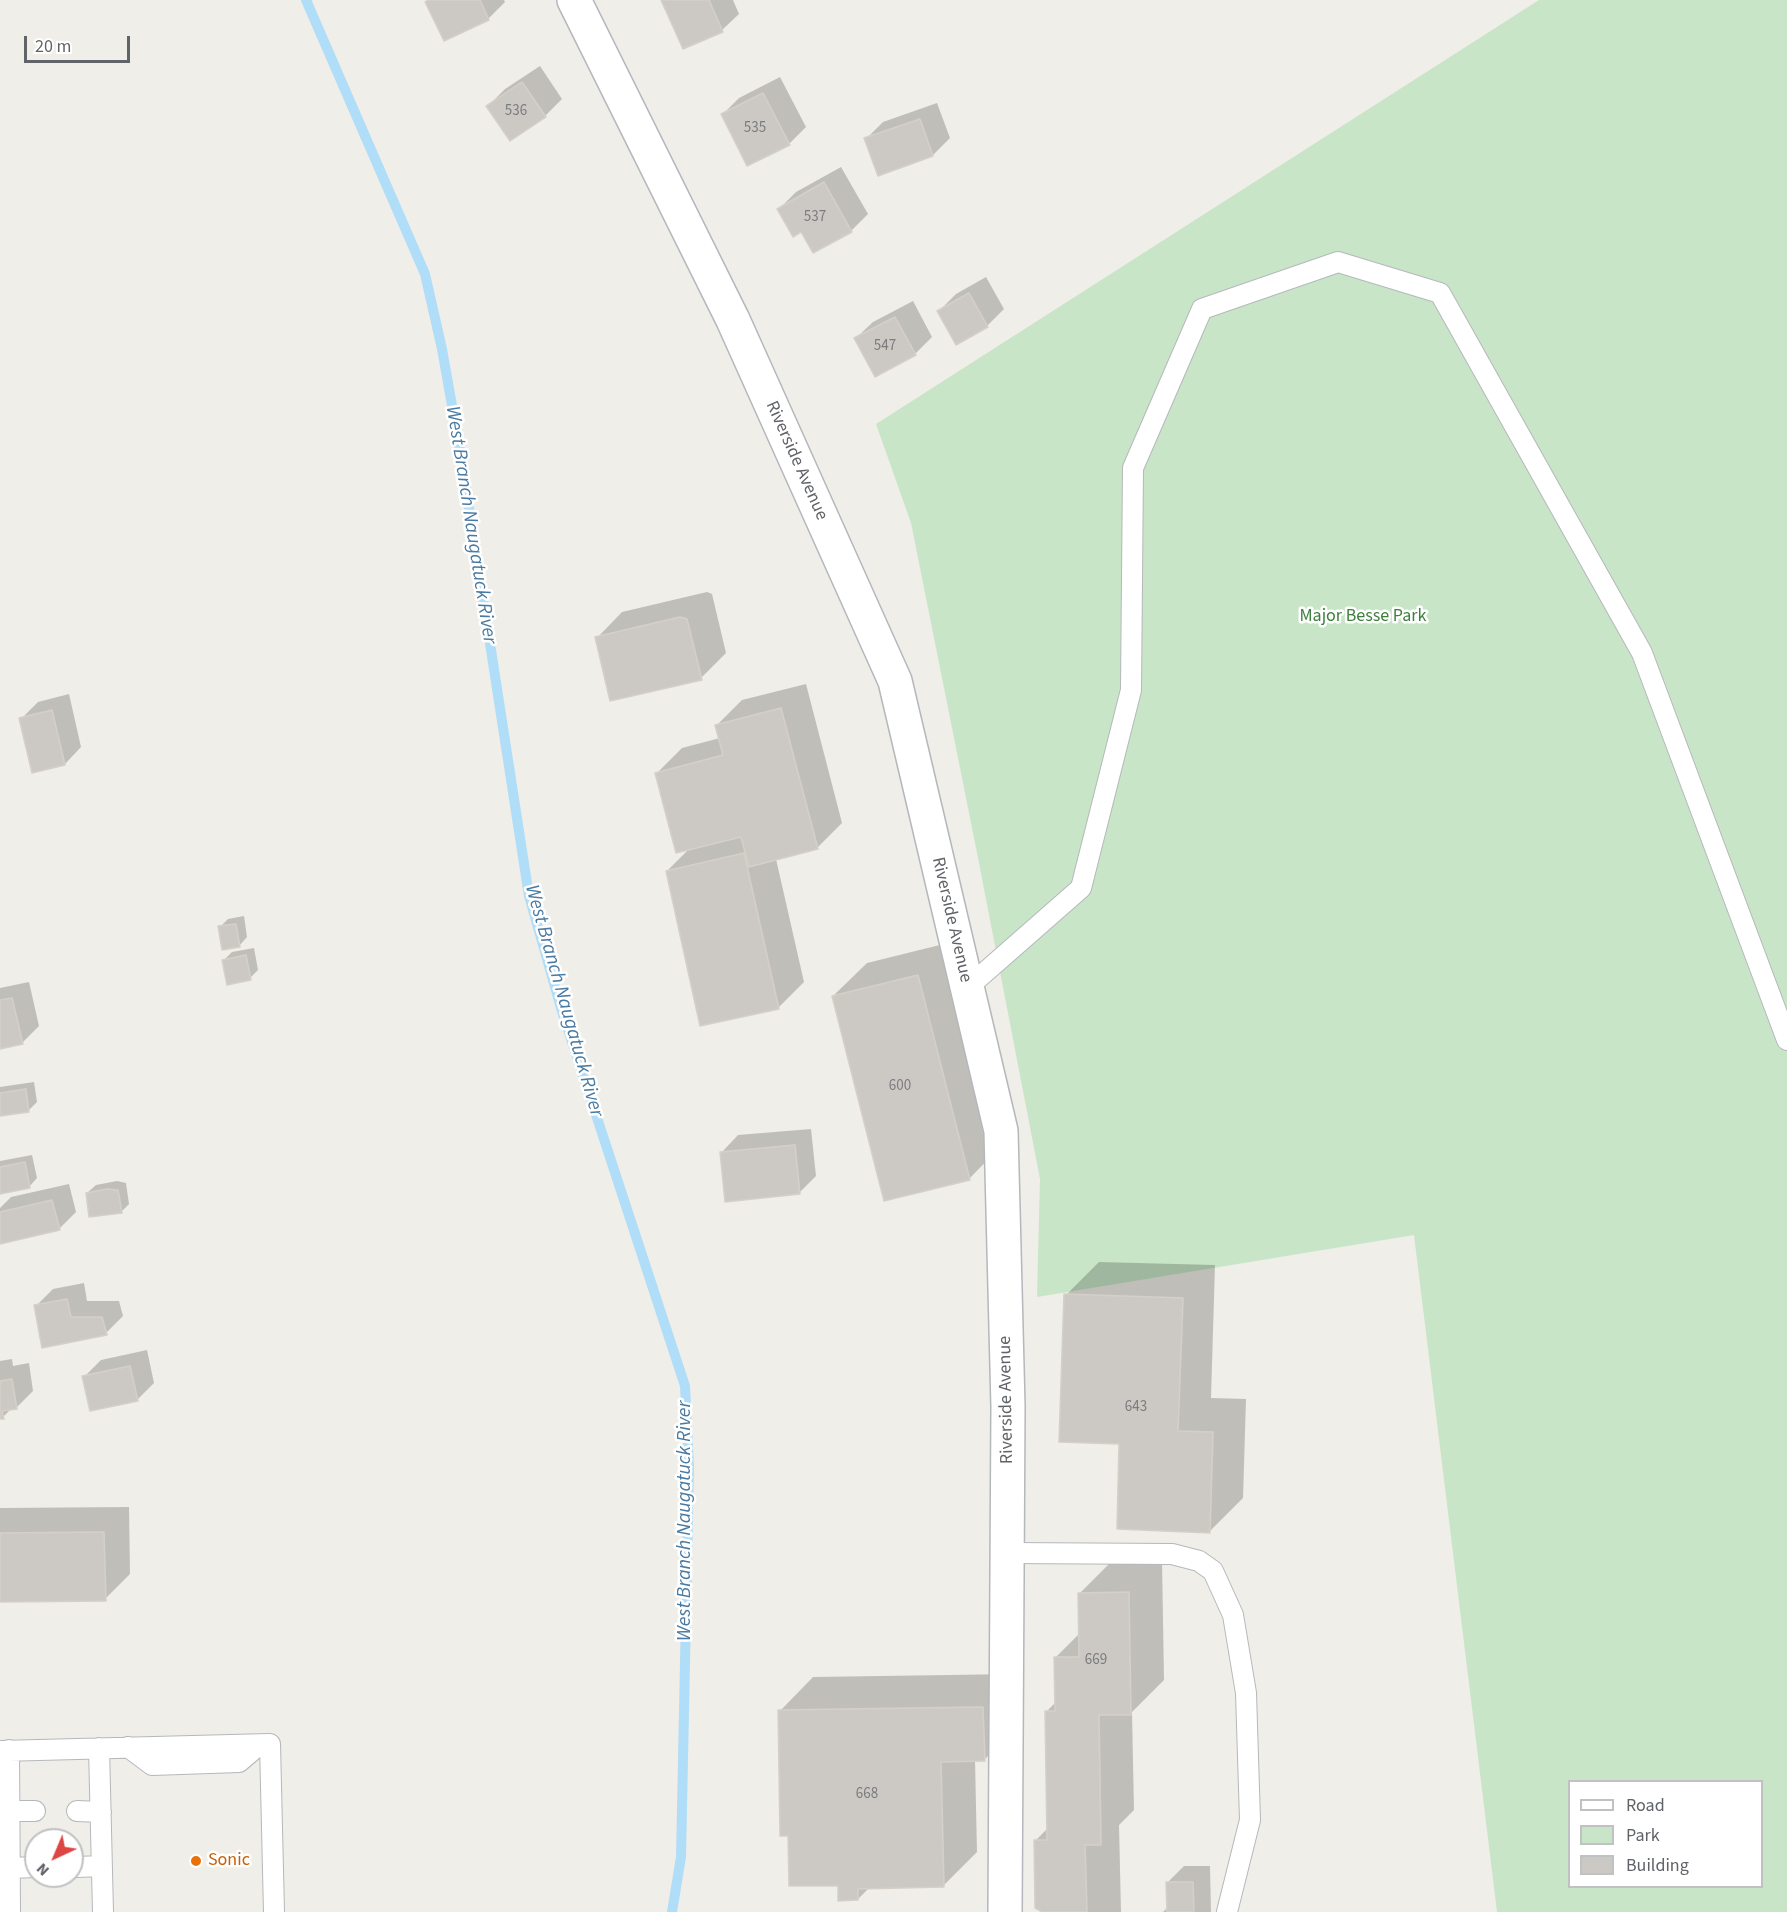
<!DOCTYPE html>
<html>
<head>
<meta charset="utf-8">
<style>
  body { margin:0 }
  #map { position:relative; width:1787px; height:1912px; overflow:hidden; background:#f0eee8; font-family:"Source Sans 3",sans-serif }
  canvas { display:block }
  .legend { position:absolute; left:1568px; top:1780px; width:195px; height:108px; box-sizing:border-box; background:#fff; border:2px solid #bfc1c2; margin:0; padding:8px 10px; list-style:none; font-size:18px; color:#606367 }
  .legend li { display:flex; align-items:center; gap:12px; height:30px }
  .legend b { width:30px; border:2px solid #bfc1c2 }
  .north { position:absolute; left:24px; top:1828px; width:60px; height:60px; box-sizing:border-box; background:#fff; border:2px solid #bfc1c2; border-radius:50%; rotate:224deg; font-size:16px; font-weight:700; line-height:24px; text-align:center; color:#606367 }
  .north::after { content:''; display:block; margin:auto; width:21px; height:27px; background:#dc4643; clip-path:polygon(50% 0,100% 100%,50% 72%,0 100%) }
  .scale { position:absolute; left:24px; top:36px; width:106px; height:27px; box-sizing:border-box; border:3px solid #606367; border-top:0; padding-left:8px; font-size:18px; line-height:21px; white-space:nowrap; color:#606367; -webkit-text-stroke:4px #fff; paint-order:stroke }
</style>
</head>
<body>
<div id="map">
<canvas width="1787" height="1912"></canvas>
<ul class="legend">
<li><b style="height:8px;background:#fff"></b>Road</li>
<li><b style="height:16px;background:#c9e5c7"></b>Park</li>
<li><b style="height:16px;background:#ccc9c5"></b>Building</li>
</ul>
<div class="north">N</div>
<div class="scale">20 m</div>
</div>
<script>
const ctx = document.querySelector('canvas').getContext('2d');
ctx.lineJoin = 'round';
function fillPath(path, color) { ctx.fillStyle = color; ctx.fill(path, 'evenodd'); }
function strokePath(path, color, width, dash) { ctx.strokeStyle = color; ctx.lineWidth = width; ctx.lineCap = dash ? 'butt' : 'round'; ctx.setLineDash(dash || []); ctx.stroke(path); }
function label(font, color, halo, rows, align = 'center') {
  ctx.font = font + ' "Source Sans 3",sans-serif'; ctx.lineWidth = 5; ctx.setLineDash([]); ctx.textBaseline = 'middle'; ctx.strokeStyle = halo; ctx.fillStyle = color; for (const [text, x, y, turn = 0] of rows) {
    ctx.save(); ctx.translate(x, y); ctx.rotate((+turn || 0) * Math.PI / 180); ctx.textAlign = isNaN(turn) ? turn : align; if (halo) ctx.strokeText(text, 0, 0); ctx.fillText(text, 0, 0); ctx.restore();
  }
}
fillPath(new Path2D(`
  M1539,0H1787V1912H1497L1414,1235L1037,1297L1040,1179L979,863L911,523L876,424ZM1570,1782H1762V1886H1570Z`), '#c9e5c7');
fillPath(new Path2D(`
  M428,0H504L505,2L488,19Z
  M663,0H733L739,14L722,30L684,47Z
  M540,66L562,99L545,116L488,106L505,89Z
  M780,77L806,127L789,144L723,114L739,98Z
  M937,103L950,138L933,155L866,139L883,122Z
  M841,167L868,214L851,231L802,230L779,209L796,192Z
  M986,277L1004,309L987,326L939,311L956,294Z
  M913,301L932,337L915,354L875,375L856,338L873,322Z
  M707,592L712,594L726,653L701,678L597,638L622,612Z
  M806,684L842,823L817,848L776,859L804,982L778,1008L667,871L690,848L657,773L682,748L720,738L717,725L742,700Z
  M69,694L81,747L65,764L21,719L38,702Z
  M244,916L247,937L239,946L220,927L228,919Z
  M952,942L1002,1145L969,1179L833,996L867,963Z
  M254,948L258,970L250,978L224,960L232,952Z
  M29,982L39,1026L22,1043L0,1047V988Z
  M34,1082L37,1102L29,1110L0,1115V1087Z
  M811,1129L816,1176L799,1193L722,1152L738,1135Z
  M32,1155L37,1178L29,1187L0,1192V1161Z
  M117,1181L126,1183L129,1204L121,1212L87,1193L96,1185Z
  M69,1184L76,1212L59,1229L0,1242V1208L11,1197Z
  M1099,1262L1215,1265L1211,1398L1246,1399L1243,1498L1210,1531L1121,1443L1066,1295Z
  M84,1283L87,1301H119L123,1316L106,1333L36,1306L53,1289Z
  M147,1350L154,1383L137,1400L84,1377L101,1360Z
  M12,1359L13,1366L29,1363L33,1391L16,1408H12L3,1417L0,1418V1361Z
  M129,1507L130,1574L105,1599L0,1601V1508Z
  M1162,1559L1164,1680L1132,1712L1134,1810L1119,1825L1121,1912H1045L1035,1841L1048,1828L1046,1712L1056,1702L1055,1658L1080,1633L1079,1594L1113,1560Z
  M1016,1674L1018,1726L984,1760H975L977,1852L943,1886L870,1887L858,1899L839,1884L789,1834L780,1711L813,1677Z
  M1184,1866H1210L1211,1912H1163L1168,1907L1167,1883Z`), '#0003');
strokePath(new Path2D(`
  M306,0L425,274L442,349L462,462L529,896L561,1008L685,1386L689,1467L681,1857L672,1912`), '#b0ddf8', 10);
const building = new Path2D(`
  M428,0H480L489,20L444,41L425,2Z
  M661,0H709L723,32L683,49Z
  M522,82L546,117L510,141L486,106Z
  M763,93L790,145L747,166L721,114Z
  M920,119L933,156L878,176L864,138Z
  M824,182L852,232L813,253L801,232L793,237L777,209Z
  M969,293L988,327L956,345L937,311Z
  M895,317L916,355L875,377L854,338Z
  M680,617L687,619L702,680L610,701L595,637Z
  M781,708L818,849L749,867L741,837L676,853L655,773L723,755L715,725Z
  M52,710L65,765L32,773L19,718Z
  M744,853L779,1009L700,1026L666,871Z
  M236,924L240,947L222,950L218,926Z
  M246,955L251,980L227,985L222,960Z
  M918,975L970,1180L884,1201L832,996Z
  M12,998L23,1044L0,1049V1000Z
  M26,1089L29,1112L0,1116V1093Z
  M795,1145L800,1194L725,1202L720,1152Z
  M25,1162L30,1188L0,1194V1167Z
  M107,1189L118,1190L122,1213L89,1217L86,1193Z
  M52,1200L60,1230L0,1244V1212Z
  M1064,1294L1183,1298L1178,1431L1213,1432L1210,1533L1117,1529L1119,1444L1059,1442Z
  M67,1299L71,1317H102L107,1335L42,1348L34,1305Z
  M130,1366L138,1401L90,1411L82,1376Z
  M12,1379L17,1409L2,1411L4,1419H0V1381Z
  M104,1532L106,1601L0,1602V1533Z
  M1129,1592L1131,1715H1099L1101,1845H1085L1087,1912H1042L1035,1908L1034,1840H1047L1045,1711H1055L1054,1657H1079L1078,1593Z
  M983,1707L985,1761L941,1762L944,1887L858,1889V1900L838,1901V1886H789L788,1836H780L778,1710Z
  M1166,1882H1193L1194,1912H1167Z`);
fillPath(building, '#ccc9c5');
strokePath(building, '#d5d0c7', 1.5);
const lane = new Path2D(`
  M967,988L1081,888L1131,690L1133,468L1202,309L1338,262L1440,293L1642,653L1787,1040
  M1007,1553L1172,1554L1199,1561L1213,1571L1233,1615L1246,1693L1250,1820L1227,1912
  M128,1747L152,1765L239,1762L259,1745
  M99,1748L103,1912
  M9,1750L10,1912
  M0,1751L270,1744L274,1912
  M9,1811H35
  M77,1811L101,1812
  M77,1867L102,1866
  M10,1868L36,1867`);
const secondary = new Path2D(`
  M574,0L733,320L895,681L1001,1131L1008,1407L1005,1912`);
strokePath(lane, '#b5b8bb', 22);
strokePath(secondary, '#b4b7bb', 36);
strokePath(lane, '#fff', 20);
strokePath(secondary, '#fff', 33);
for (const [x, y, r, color] of [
  [196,1861,6,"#e8710a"]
]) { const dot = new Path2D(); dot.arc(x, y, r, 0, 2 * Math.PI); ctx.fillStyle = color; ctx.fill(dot); strokePath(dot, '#fff', 2); }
label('15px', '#7b7c7e', null, [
  ["536",516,112],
  ["535",755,129],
  ["537",815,218],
  ["547",885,347],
  ["600",900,1087],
  ["643",1136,1408],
  ["669",1096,1661],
  ["668",867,1795]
]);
label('18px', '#606367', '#fff', [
  ["Riverside Avenue",796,461,66],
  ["Riverside Avenue",951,920,77],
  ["Riverside Avenue",1007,1400,-91]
]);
label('18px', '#3e813d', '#fff', [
  ["Major Besse Park",1363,617]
]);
label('18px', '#c56008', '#fff', [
  ["Sonic",208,1861]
], 'left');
label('italic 20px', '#497aa2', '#fff', [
  ["West Branch Naugatuck River",470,525,81],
  ["West Branch Naugatuck River",563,1001,74],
  ["West Branch Naugatuck River",686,1521,-90]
]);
</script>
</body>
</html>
